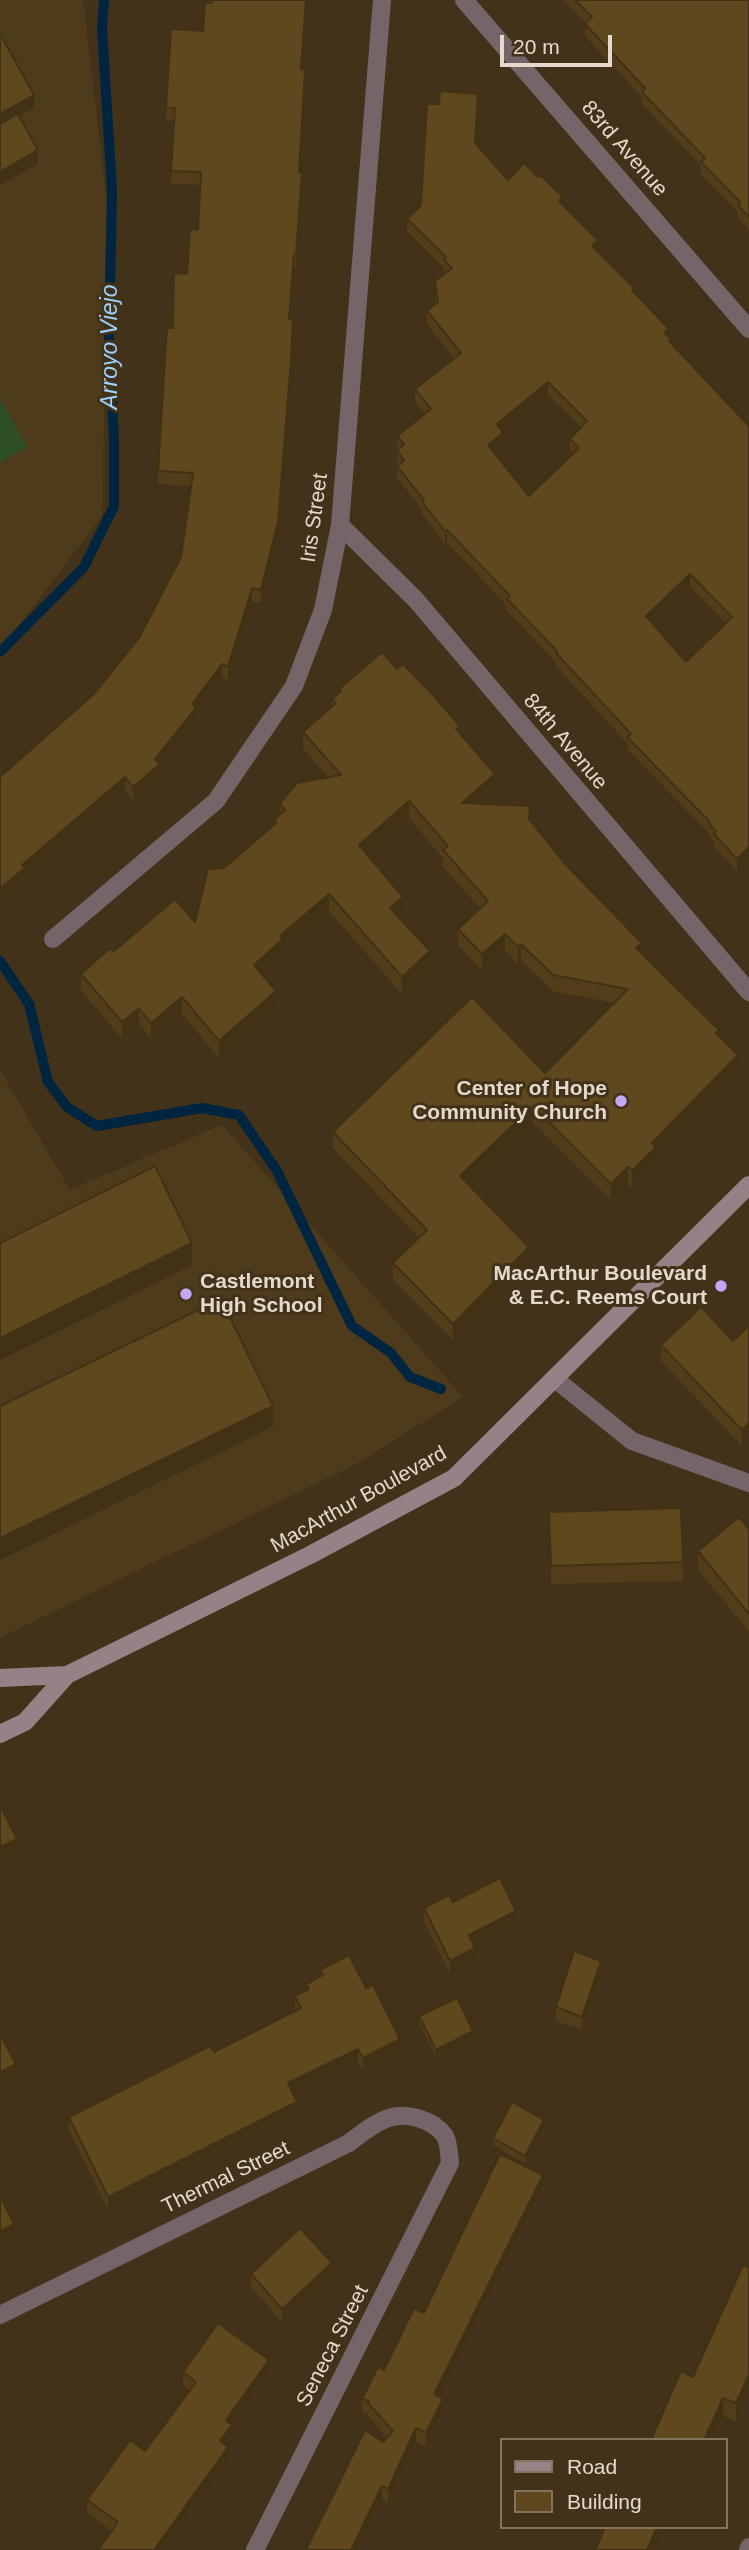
<!DOCTYPE html>
<html>
<head>
<meta charset="utf-8">
<style>
  body { margin:0 }
  #map { position:relative; width:749px; height:2550px; overflow:hidden; background:#413219; font-family:Helvetica,sans-serif }
  canvas { display:block }
  .legend { position:absolute; left:500px; top:2438px; width:228px; height:91px; box-sizing:border-box; background:#413219; border:2px solid #827560; margin:0; padding:9px 12px; list-style:none; font-size:21px; color:#e3dacb }
  .legend li { display:flex; align-items:center; gap:14px; height:35px }
  .legend b { width:35px; border:2px solid #827560 }
  .scale { position:absolute; left:500px; top:35px; width:112px; height:32px; box-sizing:border-box; border:4px solid #e3dacb; border-top:0; padding-left:9px; font-size:21px; line-height:24px; white-space:nowrap; color:#e3dacb; -webkit-text-stroke:5px #413219; paint-order:stroke }
</style>
</head>
<body>
<div id="map">
<canvas width="749" height="2550"></canvas>
<ul class="legend">
<li><b style="height:9px;background:#988087"></b>Road</li>
<li><b style="height:19px;background:#5f471e"></b>Building</li>
</ul>
<div class="scale">20 m</div>
</div>
<script>
const ctx = document.querySelector('canvas').getContext('2d');
ctx.lineJoin = 'round';
function fillPath(path, color) { ctx.fillStyle = color; ctx.fill(path, 'evenodd'); }
function strokePath(path, color, width, dash) { ctx.strokeStyle = color; ctx.lineWidth = width; ctx.lineCap = dash ? 'butt' : 'round'; ctx.setLineDash(dash || []); ctx.stroke(path); }
function label(font, color, halo, rows, align = 'center') {
  ctx.font = font + ' Helvetica,sans-serif'; ctx.lineWidth = 6; ctx.setLineDash([]); ctx.textBaseline = 'middle'; ctx.strokeStyle = halo; ctx.fillStyle = color; for (const [text, x, y, turn = 0] of rows) {
    ctx.save(); ctx.translate(x, y); ctx.rotate((+turn || 0) * Math.PI / 180); ctx.textAlign = isNaN(turn) ? turn : align; if (halo) ctx.strokeText(text, 0, 0); ctx.fillText(text, 0, 0); ctx.restore();
  }
}
fillPath(new Path2D(`
  M0,0H83L108,213L102,516L11,636L0,645Z
  M0,1070L70,1190L222,1125L463,1397L356,1464L0,1638Z`), '#4e3b1b');
fillPath(new Path2D(`
  M0,398L27,447L0,462Z`), '#2c4f26');
strokePath(new Path2D(`
  M0,652L84,567L114,506V440L109,337L112,190L102,28L104,0
  M0,961L29,1004L48,1082L67,1107L97,1126L202,1108L239,1115L277,1171L352,1326L391,1353L410,1377L441,1389`), '#002540', 10);
strokePath(new Path2D(`
  M464,0L749,329
  M340,525L416,600L749,992
  M53,939L216,801L294,686L323,610L340,525L382,0
  M555,1379L632,1441L749,1483
  M0,2315L349,2143C361,2134 372,2124 386,2119C405,2111 433,2119 445,2136C449,2143 449,2155 450,2163L255,2550
  M748,2550L749,2547`), '#746569', 18);
strokePath(new Path2D(`
  M0,1678L67,1675
  M0,1734L25,1722L67,1675L310,1555L454,1478L749,1185`), '#988087', 18);
fillPath(new Path2D(`
  M212,0H307L302,69L305,83L300,172L302,185L296,267H294L290,320L293,333L291,373L278,535L261,603L252,601L228,680L222,677L196,711V721L160,766V777L133,800L125,790L25,875V881L0,901L95,693L139,638L181,557L191,486L158,484V471L173,328L198,230L201,185L171,184L174,121H166V108L203,31Z
  M563,0H749V230L738,218V212L701,174V165L642,104V97L585,36L586,23Z
  M478,106L476,144L508,180L563,204L598,252L634,292L669,337L671,343L749,426L737,872L714,846V841L709,837V833L627,749V743L556,666V662L507,611V606L447,542L445,544L422,514V509L397,478V466L398,465L397,463V436L425,414L415,402V389L454,358L427,324V311L436,304L435,281L445,273L444,268L407,231V219L421,205ZM548,395L581,427L570,439V451L573,454L529,496L494,452L503,445V432ZM690,587L726,623L686,662L652,623Z
  M397,669L460,733L495,791L480,804L530,821L566,865L642,954L719,1036L738,1071L656,1156V1163L632,1188L628,1184L611,1200L533,1123L468,1185L529,1264L453,1340L393,1280V1263L419,1238L333,1148V1132L545,1073L614,1003L553,991L521,960L518,964L505,950L482,971L458,945V929L480,908L443,867V858L409,818L367,855L403,913L399,917L430,968L402,994L329,911L283,951V956L262,974L276,1007L219,1058L182,1014L151,1039L139,1024L122,1039L81,990V974L113,952L195,922L224,868L274,825V820L280,815V803L328,777L303,748V732L332,707V699L339,692V689Z
  M749,1325L742,1446L661,1361V1345L733,1341Z
  M549,1512L683,1562V1581L551,1584Z
  M749,1529V1632L698,1569V1551Z
  M453,1902L516,1924L474,1945L475,1961L450,1974L424,1922V1908Z
  M320,1970L400,2053L363,2071L358,2062L293,2093L297,2115L108,2210L69,2130V2117L214,2052L295,2011V1996L307,1991V1984L320,1977Z
  M601,1974L582,2030L556,2021V2007Z
  M419,2016L473,2038L436,2057L419,2023Z
  M544,2127L525,2163L493,2145V2138Z
  M543,2188L439,2397L443,2412L426,2446L416,2442L388,2503L382,2499L357,2550L383,2442L387,2438L368,2416V2414L362,2412V2399L424,2313Z
  M749,2268V2393L736,2422L723,2416L713,2440H651L693,2377Z
  M251,2274L332,2276L282,2322L251,2287Z
  M183,2372L269,2373L232,2425V2438L226,2446L228,2460L112,2531L87,2513V2500L145,2451L189,2390L183,2385Z`), '#523d1a');
fillPath(new Path2D(`
  M306,0H307L301,82V69Z
  M305,70V83L299,185V172Z
  M34,95V108L0,127V114Z
  M38,150V164L0,185V172Z
  M302,172V185L296,267V254Z
  M598,240V252L592,246Z
  M294,254V267L289,332V319Z
  M293,320L291,373L278,535L261,603V590Z
  M548,382V395L497,437V424Z
  M503,433V445L488,457V445Z
  M447,530V542L445,544V531Z
  M690,574V587L646,629V616Z
  M252,588V601L228,680V667Z
  M222,664V677L196,711V721L160,766V777L133,800V787L155,759L192,704Z
  M495,774V791L462,820V803Z
  M125,777V790L25,875V881L0,901V888L22,865Z
  M409,801V818L359,862V845Z
  M749,847V860L737,872V859Z
  M329,894V911L283,951V956L254,981V965L280,936Z
  M403,897V913L390,925V908Z
  M505,934V950L482,971V954Z
  M642,943V959L636,948Z
  M521,944V960L518,964V947Z
  M430,951V968L402,994V977Z
  M276,991V1007L219,1058V1041Z
  M182,997V1014L151,1039V1023Z
  M139,1008V1024L122,1039V1022Z
  M738,1055V1071L656,1156V1163L632,1188V1171L652,1143Z
  M533,1106V1123L460,1193V1176Z
  M628,1167V1184L611,1200V1184Z
  M192,1243V1265L0,1360V1338Z
  M529,1247V1264L453,1340V1324Z
  M273,1406V1427L0,1560V1538Z
  M749,1423V1439L742,1446V1430Z
  M17,1839V1852L0,1861V1847Z
  M516,1911V1924L469,1948V1935Z
  M475,1948V1961L450,1974V1961Z
  M601,1961V1974L582,2030V2017Z
  M473,2031V2038L436,2057V2050Z
  M400,2039V2053L363,2071V2058Z
  M358,2049V2062L288,2096V2083Z
  M16,2064V2078L0,2085V2072Z
  M297,2102V2115L108,2210V2197Z
  M544,2120V2127L525,2163V2156Z
  M543,2175V2188L434,2408V2394Z
  M14,2224V2237L0,2244V2231Z
  M332,2263V2276L282,2322V2309Z
  M269,2360V2373L232,2425V2438L220,2454V2441L226,2420Z
  M749,2375V2393L736,2422V2403Z
  M723,2398V2416L713,2440H704Z
  M443,2399V2412L426,2446V2433Z
  M416,2428V2442L388,2503V2489Z
  M228,2447V2460L163,2550H154Z
  M382,2486V2499L357,2550H351Z
  M657,2527H665L655,2550H647Z`), '#423215');
const building = new Path2D(`
  M212,0H306L301,69L305,70L299,172H302L296,254H294L289,319L293,320L291,360L278,522L261,590L252,588L228,667L222,664L192,704L196,708L155,759L160,764L133,787L125,777L22,865L25,868L0,888V777L95,693L139,638L181,557L193,473L158,471L167,328H173L174,273L187,274L190,229L198,230L201,172L171,171L175,108H166L171,29L203,31L205,3H212Z
  M575,0H749V217L738,206L741,203L701,162L705,158L642,92L645,88L585,24L592,17Z
  M0,34L34,95L0,114Z
  M440,91L478,94L475,143L508,180L524,163L538,177L540,175L563,197L559,201L598,240L592,246L634,288L632,290L669,329L664,333L671,339L669,341L749,426V847L737,859L714,834L716,831L709,824L710,822L627,737L631,734L556,653L558,652L507,599L510,596L447,530L445,531L422,502L424,500L397,466L404,460L397,450L404,444L397,436L431,409L415,389L461,353L427,311L438,302L435,281L452,268L444,260L446,257L407,219L421,205L427,104H439ZM548,382L587,421L570,439L579,448L529,496L488,445L503,433L497,424ZM690,574L732,617L686,662L646,616Z
  M18,114L38,150L0,172V124Z
  M382,652L397,669L403,664L433,695L460,726L456,729L495,774L462,803L530,806L529,819L566,865L642,943L636,948L719,1030L716,1033L738,1055L652,1143L656,1147L632,1171L628,1167L611,1184L533,1106L460,1176L529,1247L453,1324L393,1263L427,1230L333,1132L472,997L545,1073L628,989L553,975L521,944L518,947L505,934L482,954L458,929L488,901L443,850L448,846L409,801L359,845L403,897L390,908L430,951L402,977L329,894L280,936L283,939L254,965L276,991L219,1041L182,997L151,1023L139,1008L122,1022L81,974L110,948L113,952L175,899L195,922L208,869L224,868L276,823L274,820L285,810L280,803L297,783L341,775L303,732L336,703L332,699L341,691L339,689Z
  M155,1166L192,1243L0,1338V1243Z
  M221,1299L273,1406L0,1538V1406Z
  M701,1307L733,1341L749,1325V1423L742,1430L661,1345Z
  M681,1508L683,1562L551,1566L549,1512Z
  M739,1517L749,1529V1614L698,1551Z
  M0,1805L17,1839L0,1847Z
  M500,1878L516,1911L469,1935L475,1948L450,1961L424,1908L449,1895L453,1902Z
  M574,1951L601,1961L582,2017L556,2007Z
  M349,1955L366,1988L373,1985L400,2039L363,2058L358,2049L288,2083L297,2102L108,2197L69,2117L210,2046L214,2052L301,2008L295,1996L309,1989L307,1984L323,1975L320,1970Z
  M457,1998L473,2031L436,2050L419,2016Z
  M0,2034L16,2064L0,2072Z
  M512,2102L544,2120L525,2156L493,2138Z
  M500,2154L543,2175L434,2394L443,2399L426,2433L416,2428L388,2489L382,2486L351,2550H306L365,2430L383,2442L393,2431L368,2403L369,2401L362,2399L378,2367L384,2370L414,2308L424,2313Z
  M0,2196L14,2224L0,2231Z
  M300,2228L332,2263L282,2309L251,2274Z
  M743,2265L749,2268V2375L736,2403L723,2398L704,2440H651L681,2371L693,2377Z
  M218,2323L269,2360L226,2420L232,2425L220,2441L228,2447L154,2550H98L118,2522L87,2500L130,2440L145,2451L196,2382L183,2372Z
  M605,2527H657L647,2550H595Z`);
fillPath(building, '#5f471e');
strokePath(building, '#423215', 2);
for (const [x, y, r, color] of [
  [621,1101,7,"#c2a7f2"],
  [721,1286,7,"#c2a7f2"],
  [186,1294,7,"#c2a7f2"]
]) { const dot = new Path2D(); dot.arc(x, y, r, 0, 2 * Math.PI); ctx.fillStyle = color; ctx.fill(dot); strokePath(dot, '#413219', 2.5); }
label('21px', '#e3dacb', '#413219', [
  ["83rd Avenue",624,149,49],
  ["Iris Street",315,518,-82],
  ["84th Avenue",565,742,50],
  ["MacArthur Boulevard",359,1500,-29],
  ["Thermal Street",226,2178,-26],
  ["Seneca Street",333,2346,-63]
]);
label('bold 21px', '#e3dacb', '#413219', [
  ["Center of Hope",607,1089],
  ["Community Church",607,1113],
  ["MacArthur Boulevard",707,1274],
  ["& E.C. Reems Court",707,1298],
  ["Castlemont",200,1282,"left"],
  ["High School",200,1306,"left"]
], 'right');
label('italic 23px', '#9cd1fe', '#413219', [
  ["Arroyo Viejo",111,347,-90]
]);
</script>
</body>
</html>
